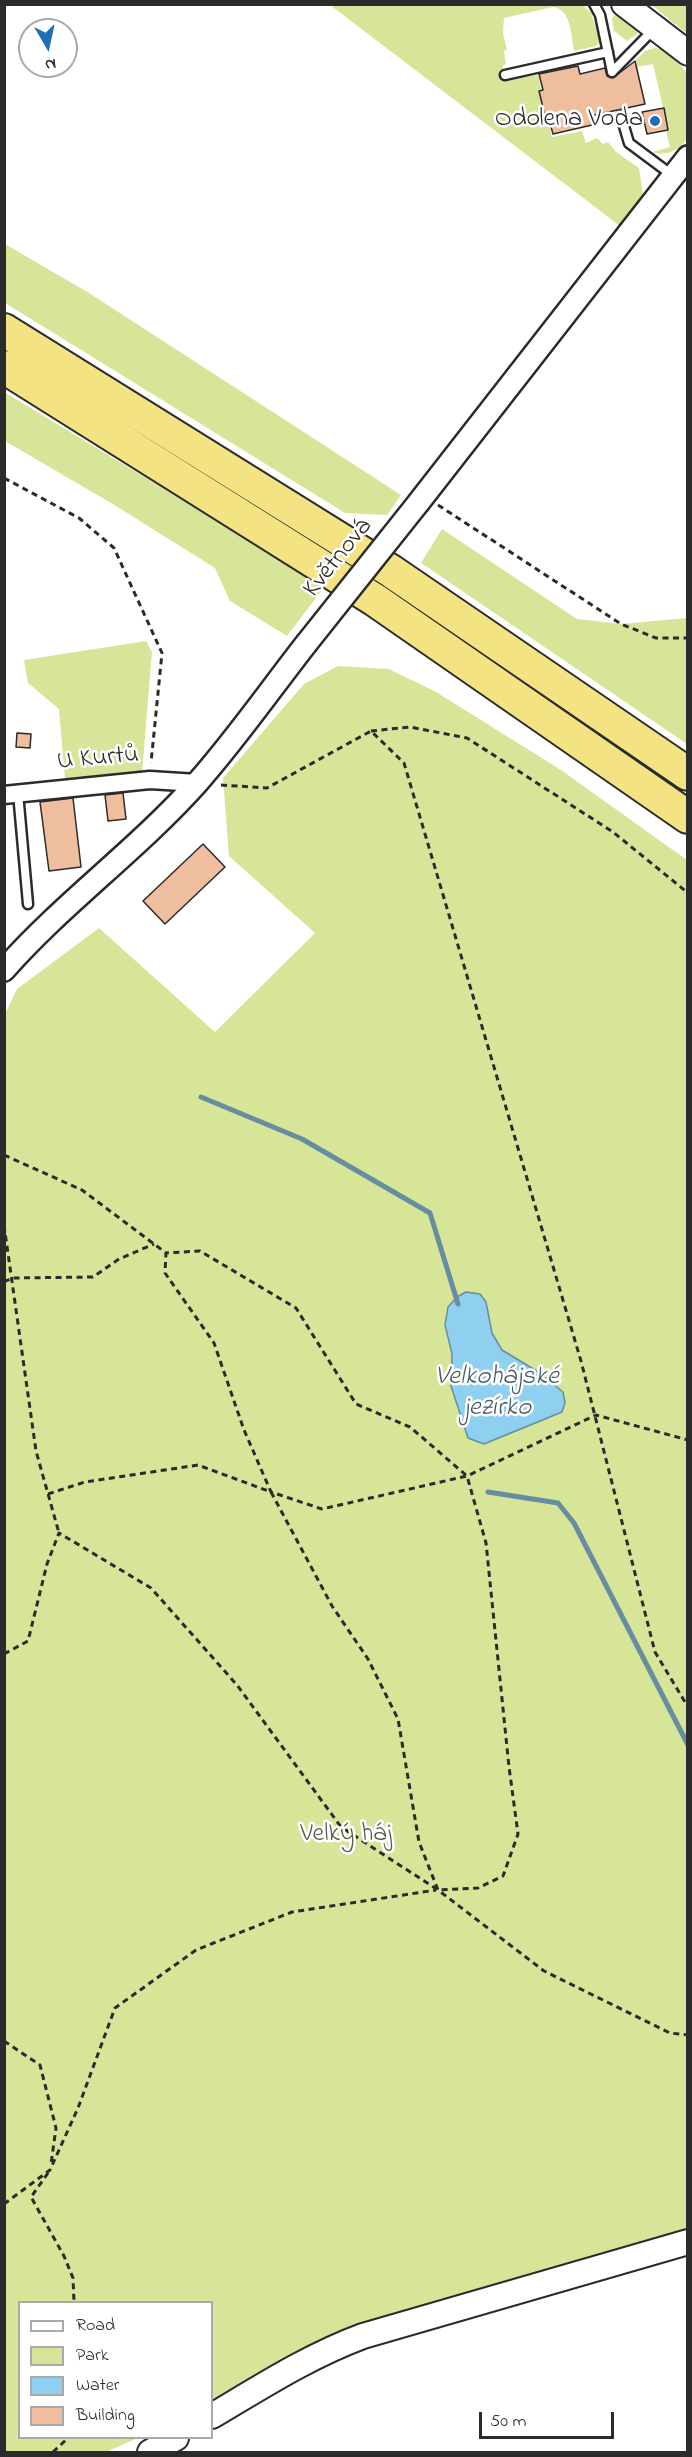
<!DOCTYPE html>
<html>
<head>
<meta charset="utf-8">
<style>
  body { margin:0 }
  #map { position:relative; width:692px; height:2457px; overflow:hidden; background:#fff; font-family:"Indie Flower",sans-serif }
  canvas { display:block }
  .frame { position:absolute; inset:0; border:6px solid #2b2b2b; pointer-events:none }
  .legend { position:absolute; left:18px; top:2301px; width:195px; height:138px; box-sizing:border-box; background:#fff; border:2px solid #aaa; margin:0; padding:8px 10px; list-style:none; font-size:18px; color:#2b2b2b }
  .legend li { display:flex; align-items:center; gap:12px; height:30px }
  .legend b { width:30px; border:2px solid #aaa }
  .north { position:absolute; left:18px; top:18px; width:60px; height:60px; box-sizing:border-box; background:#fff; border:2px solid #aaa; border-radius:50%; rotate:171deg; font-size:16px; font-weight:700; line-height:24px; text-align:center; color:#2b2b2b }
  .north::after { content:''; display:block; margin:auto; width:21px; height:27px; background:#1f6fb2; clip-path:polygon(50% 0,100% 100%,50% 72%,0 100%) }
  .scale { position:absolute; left:479px; top:2412px; width:135px; height:27px; box-sizing:border-box; border:3px solid #2b2b2b; border-top:0; padding-left:8px; font-size:18px; line-height:21px; white-space:nowrap; color:#2b2b2b; -webkit-text-stroke:4px #fff; paint-order:stroke }
</style>
</head>
<body>
<div id="map">
<canvas width="692" height="2457"></canvas>
<div class="frame"></div>
<ul class="legend">
<li><b style="height:8px;background:#fff"></b>Road</li>
<li><b style="height:16px;background:#d7e598"></b>Park</li>
<li><b style="height:16px;background:#8fcff0"></b>Water</li>
<li><b style="height:16px;background:#eebe9e"></b>Building</li>
</ul>
<div class="north">N</div>
<div class="scale">50 m</div>
</div>
<script>
const ctx = document.querySelector('canvas').getContext('2d');
ctx.lineJoin = 'round';
function fillPath(path, color) { ctx.fillStyle = color; ctx.fill(path, 'evenodd'); }
function strokePath(path, color, width, dash) { ctx.strokeStyle = color; ctx.lineWidth = width; ctx.lineCap = dash ? 'butt' : 'round'; ctx.setLineDash(dash || []); ctx.stroke(path); }
function label(font, color, halo, rows, align = 'center') {
  ctx.font = font + ' "Indie Flower",sans-serif'; ctx.lineWidth = 5; ctx.setLineDash([]); ctx.textBaseline = 'middle'; ctx.strokeStyle = halo; ctx.fillStyle = color; for (const [text, x, y, turn = 0] of rows) {
    ctx.save(); ctx.translate(x, y); ctx.rotate((+turn || 0) * Math.PI / 180); ctx.textAlign = isNaN(turn) ? turn : align; if (halo) ctx.strokeText(text, 0, 0); ctx.fillText(text, 0, 0); ctx.restore();
  }
}
fillPath(new Path2D(`
  M330,5H583L591,13L600,41L596,46L574,51C571,36 572,10 553,7L504,18L503,33L507,50L504,51L506,64L503,65V81L538,75L552,137L582,131L586,143L597,138L603,144L608,142L616,152L639,168L643,194L620,226Z
  M652,5H687V34Z
  M617,12L639,29L637,34L627,41L614,31L612,18Z
  M654,48C667,48 681,63 687,74V139C679,150 666,157 652,152L670,147L666,131L668,129L653,64L637,67L636,60L645,51Z
  M5,244L89,293L401,495L387,515L345,513L5,303Z
  M4,392L325,586L287,636L230,601L215,568L111,503L5,441Z
  M442,529L577,619L621,624L687,618V744L421,563Z
  M146,641L152,652L142,773L65,779L59,709L28,683L24,660Z
  M338,666L389,669L436,692L561,770L687,860V2228L664,2238L316,2343L212,2400V2302H20V2438H138L106,2452H5V1014L17,989L99,928L215,1032L315,933L229,856L223,778L304,684ZM486,1302L492,1333L502,1350L540,1373L563,1392L451,1386L452,1354L445,1325Z`), '#d7e598');
const water = new Path2D(`
  M466,1292L480,1294L486,1302L492,1333L502,1350L540,1373L563,1392L565,1403L562,1412L484,1444L468,1438L451,1386L452,1354L445,1325L448,1307L457,1297Z`);
fillPath(water, '#8fcff0');
strokePath(water, '#678da1', 1.5);
strokePath(new Path2D(`
  M201,1097L302,1139L430,1213L458,1304
  M488,1492L558,1503L574,1523L688,1745`), '#678da1', 5);
const building = new Path2D(`
  M635,61L645,104L590,116L592,125L553,134L549,120H546L539,91L543,90L539,74L578,66L580,74L605,68L607,76L613,78Z
  M664,108L668,130L647,134L642,112Z
  M17,733L31,734L30,748L16,747Z
  M123,793L126,819L108,821L105,795Z
  M73,798L81,867L49,871L40,802Z
  M203,844L225,867L165,924L143,901Z`);
fillPath(building, '#eebe9e');
strokePath(building, '#2b2b2b', 1.5);
const service = new Path2D(`
  M594,4L600,15L612,72
  M612,72L653,30
  M505,75L608,52
  M621,116L629,143L672,175
  M18,793L28,904`);
const minor = new Path2D(`
  M4,795L150,780L197,783`);
const tertiary = new Path2D(`
  M419,502L688,157
  M4,970C63,903 137,850 197,783C236,739 270,690 306,644`);
const secondary = new Path2D(`
  M624,4L688,53
  M212,2416C261,2387 309,2356 363,2336L688,2242
  M150,2452L176,2438`);
const motorway = new Path2D(`
  M4,330L391,571L688,774
  M4,367L375,600L688,817`);
strokePath(service, '#2b2b2b', 13);
strokePath(minor, '#2b2b2b', 21);
strokePath(tertiary, '#2b2b2b', 26);
strokePath(secondary, '#2b2b2b', 28);
strokePath(motorway, '#2b2b2b', 36);
strokePath(new Path2D(`
  M4,478L79,518L114,548L162,653L151,763
  M438,505L621,624L656,638H688
  M371,731L410,727L467,738L613,832L688,893
  M221,785L267,788L371,731L404,763L581,1361L655,1652L688,1707
  M4,1155L82,1190L166,1253L165,1273L214,1343L244,1430L271,1492L322,1509L467,1476L596,1415L688,1440
  M4,1225L36,1451L59,1533
  M4,1282L12,1278L93,1277L119,1259L154,1244
  M48,1494L85,1482L198,1465L271,1492L332,1606L368,1659L398,1719L419,1842L438,1890L544,1971L670,2033L688,2035
  M4,1654L28,1641L47,1564L59,1533L151,1588L237,1685L341,1827L438,1890L478,1888L503,1876L518,1834L509,1767L486,1543L467,1476L410,1427L356,1404L296,1308L200,1251L166,1253
  M4,2041L40,2065L56,2128L51,2164
  M48,2173L31,2197L64,2256L73,2278L74,2302
  M4,2204L50,2170L78,2108L115,2008L196,1950L292,1912L436,1890
  M53,2452L68,2438`), '#2b2b2b', 3, [6, 4.5]);
strokePath(service, '#fff', 8);
strokePath(minor, '#fff', 16);
strokePath(tertiary, '#fff', 21);
strokePath(secondary, '#fff', 24);
strokePath(motorway, '#f4e382', 32);
const tertiaryBridge = new Path2D(`
  M306,644L419,502`);
strokePath(tertiaryBridge, '#2b2b2b', 26, []);
strokePath(tertiaryBridge, '#fff', 21);
for (const [x, y, r, color] of [
  [655,121,6,"#1f6fb2"]
]) { const dot = new Path2D(); dot.arc(x, y, r, 0, 2 * Math.PI); ctx.fillStyle = color; ctx.fill(dot); strokePath(dot, '#fff', 2); }
label('26px', '#2b2b2b', '#fff', [
  ["Odolena Voda",643,121]
], 'right');
label('26px', '#2b2b2b', '#fff', [
  ["Květnová",339,559,-51],
  ["U Kurtů",98,760,-5]
]);
label('26px', '#565a46', '#fff', [
  ["Velký háj",346,1836]
]);
label('italic 27px', '#495c66', '#fff', [
  ["Velkohájské",497,1379],
  ["jezírko",497,1410]
]);
</script>
</body>
</html>
